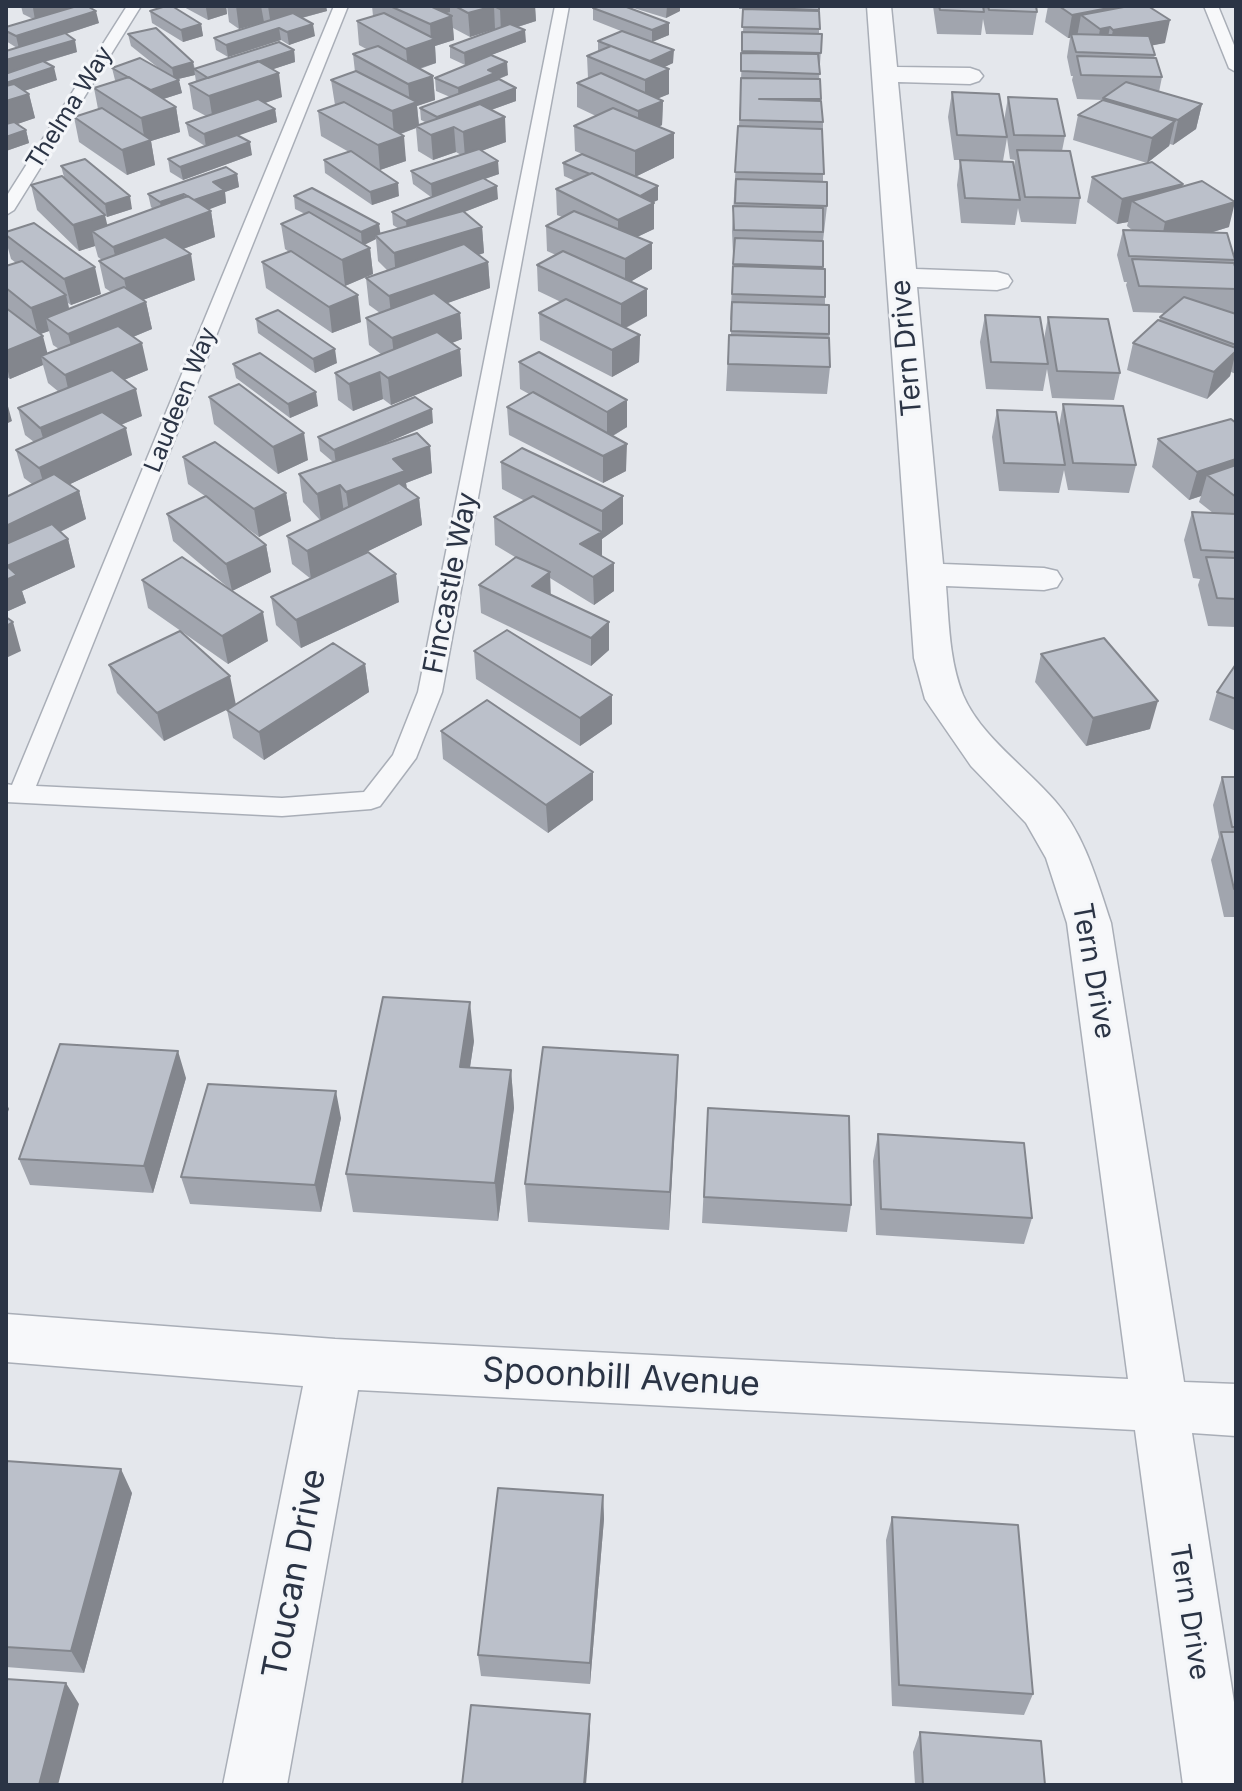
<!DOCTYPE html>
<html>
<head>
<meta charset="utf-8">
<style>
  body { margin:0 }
  #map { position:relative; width:1242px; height:1791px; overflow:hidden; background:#e4e7ec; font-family:Inter,sans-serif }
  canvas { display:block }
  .frame { position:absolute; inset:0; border:8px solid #2b3445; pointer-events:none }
</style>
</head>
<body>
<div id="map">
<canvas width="1242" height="1791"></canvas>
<div class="frame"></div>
</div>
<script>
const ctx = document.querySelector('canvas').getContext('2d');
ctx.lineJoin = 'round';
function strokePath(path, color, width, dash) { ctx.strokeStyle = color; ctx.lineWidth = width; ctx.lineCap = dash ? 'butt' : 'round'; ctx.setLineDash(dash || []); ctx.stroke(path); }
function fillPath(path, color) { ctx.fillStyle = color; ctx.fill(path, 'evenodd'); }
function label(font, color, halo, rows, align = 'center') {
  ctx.font = font + ' Inter,sans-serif'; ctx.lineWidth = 6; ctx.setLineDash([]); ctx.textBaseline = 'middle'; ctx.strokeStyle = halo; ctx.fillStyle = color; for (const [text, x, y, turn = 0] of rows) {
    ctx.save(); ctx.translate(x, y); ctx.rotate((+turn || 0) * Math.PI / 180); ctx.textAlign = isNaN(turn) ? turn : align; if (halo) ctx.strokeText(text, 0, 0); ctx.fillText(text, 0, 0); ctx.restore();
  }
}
const lane = new Path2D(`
  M127,6H141L14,210L6,215V197Z
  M334,6H348L36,786L282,798L364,792L393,755L418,692L555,6H569L442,692L416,758L380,806L371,809L282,816L6,802V784L12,785Z
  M1204,6H1218L1236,50V72L1229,68Z`);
const street = new Path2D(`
  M867,6H891L897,67L970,68L979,71L983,76L979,81L970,84L898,82L916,269L997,272L1008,275L1012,281L1008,287L997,290L917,287L943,564L1044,568L1057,571L1062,579L1057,587L1044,590L946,586C949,622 949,660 963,695C981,737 1026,767 1055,801C1085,835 1097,881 1111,923L1184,1382L1236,1384V1436L1192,1433L1236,1715V1785H1183L1135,1430L358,1390L287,1785H223L303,1386L6,1362V1314L335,1339L1128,1379L1067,923L1046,858L1026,823L971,766L931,708L925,699L914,658Z`);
strokePath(lane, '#a9aeb7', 3);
strokePath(street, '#a9aeb7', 3);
fillPath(lane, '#f7f8fa');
fillPath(street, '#f7f8fa');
fillPath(new Path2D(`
  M21,6H87L99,23L66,34L77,52L45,62L57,80L24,91L29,94L35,118L17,124L26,130L29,143L6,151V51L17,48L6,41V27L33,19L23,14Z
  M182,6H226L227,14L208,20Z
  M227,6H326L327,11L302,18L315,36L289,45L281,40L228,57L216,50L214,38L264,22L239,29L229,22Z
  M372,6H535L536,21L518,27L526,42L491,55L508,75L495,81L516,88V101L491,110L506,142L481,151L499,174L485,179L498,199L464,212L482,227L484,253L479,255L488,262L490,288L447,303L460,313L462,339L452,343L460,349L462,376L391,405L383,399L353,411L338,400L335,373L381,354L369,345L366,318L380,313L369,305L366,278L388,271L378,261L376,239L364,245L370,248L373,274L345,286L361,322L332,333L266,288L262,262L289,252L285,249L281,224L305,214L295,209L294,196L380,234L399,229L393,225L392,212L431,197L413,184L411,171L461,155L456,152L433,160L418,151L416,128L401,134L406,161L380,170L399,196L372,205L325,173L324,160L349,152L321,136L318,111L335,105L331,80L355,72L353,54L368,50L359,45L357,21L373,16ZM453,28L470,37L492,30L450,46V58L465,65L488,57L435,78L436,91L450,97L420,108L421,120L425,122L419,125L417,106L435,100L433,76L420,69L436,63L435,46L454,40Z
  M627,6H680V11L666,18Z
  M739,6H819V34H822L819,79L823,122V182L827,206L823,241V269L825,297V305H829L830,367L827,394L726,391L729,335H731V320H730L734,256H733L732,231L738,126H739L744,9H739Z
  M933,6H1036L1037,12L1033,35L986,34L983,19L981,35L937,34Z
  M1048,6H1150L1165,43L1152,45L1155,55L1154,58L1162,77L1159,92L1202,104L1196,129L1173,145L1170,144L1169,146L1147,163L1073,140L1078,115L1102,100L1077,99L1072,80L1073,76H1071L1067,57L1070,38H1068L1045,22Z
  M593,8L669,23V35L652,42L673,63L664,67L669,69V94L658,98L663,101L662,125L659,127L674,158L635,177L658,200L653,202L654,203V229L637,237L652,269L630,282L647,289V316L626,328L640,335L639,362L612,377L540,340L539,313L561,302L538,291L537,265L556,255L547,251L546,226L562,217L557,215L556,189L575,181L564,176L563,163L609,165L575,151L574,126L596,116L577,107V83L588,78L587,56L598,51V41L621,31L593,20Z
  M150,11L201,24L203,36L183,42L152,23Z
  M128,34L193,62L195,69L294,50L295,62L273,69L282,97L265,103L275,109L277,122L238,135L252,155L183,180L170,172L168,159L205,146L189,136L186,123L206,116L193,109L189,84L196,82L195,75L178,79L182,93L163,99L176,107L180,132L151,141L155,165L127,175L79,142L74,117L98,109L94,88L116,81L115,80L112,68L161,70L131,46Z
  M952,92L1004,121L1008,97L1065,136L1062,151L1080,198L1076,224L1021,222L1018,208L1015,225L961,223L957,185L960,160H954L948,117ZM1007,138L1010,159L1015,160L1014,167L1003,161Z
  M61,166L132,209L107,217L98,209L107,225L153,209L151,207L148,194L237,174L239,187L225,192L226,203L208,209L211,211L215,237L183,249L195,280L143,300L146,302L152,329L133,337L148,370L124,380L142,416L121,425L132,455L70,484L79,491L86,519L60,532L68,539L75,567L22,591L26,603L6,612V497L32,484L24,478L16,450L34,442L25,435L18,408L59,392L48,383L43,365L10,379L6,376V266L16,263L11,259L6,241V232L101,294L71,305L68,303L69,309L111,292L105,288L99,261L102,260L98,257L95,246L79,251L37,210L31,185L64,177ZM49,331L53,345L59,349L47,354L40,334Z
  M1092,177L1183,186L1229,227L1210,233L1235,260L1234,264L1236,270V374L1231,372L1230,376L1207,399L1127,370L1133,343L1159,321L1160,317L1165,313L1133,312L1126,285L1127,282H1124L1117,255L1123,230H1132L1127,226L1128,222L1117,224L1087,202Z
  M985,315L1044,339L1048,317L1120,373L1114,400L1052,398L1047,369L1043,391L986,389L980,342Z
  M256,319L337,363L315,373L258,333Z
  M519,362L627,400V427L613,436L626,471L603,483L509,435L507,407L529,394L520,389Z
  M233,364L318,406L290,418L236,378Z
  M209,397L308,460L278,474L214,424Z
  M1063,404L1136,465L1129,493L1068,490L1064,470L1059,493L999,491L992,437L997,410L1059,426Z
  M433,423L372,449L430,446L432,473L406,483L407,488L419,498L422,525L347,561L399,602L301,648L276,625L271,597L311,579L292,564L287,536L320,520L303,502L299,474L333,462L320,451L318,437Z
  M1236,423V627L1208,626L1198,585L1200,579L1193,578L1184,540L1192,512L1213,513L1199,502L1201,496L1189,500L1152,467L1158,439Z
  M183,457L286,493L291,521L259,537L233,518L266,545L271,572L232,591L268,641L228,664L148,608L142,580L231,590L173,541L167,514L205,496L188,484Z
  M501,462L623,496V524L602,539V557L614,591L594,605L550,578V595L609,650L591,666L481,613L479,585L515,557L495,545L494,517L525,501L502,489Z
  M474,651L612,724L580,746L476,679Z
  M1041,654L1150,729L1086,746L1035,682Z
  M365,664L369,692L264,760L233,738L227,710L228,709L164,741L117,693L109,665L236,704Z
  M1236,664V731L1209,720L1217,692Z
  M441,731L593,800L548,833L443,759Z
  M1222,777H1236V917H1224L1211,860L1219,837L1213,805Z
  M474,1041L470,1067L511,1070L514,1108L498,1221L353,1212L346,1174Z
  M678,1055L669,1230L528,1222L525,1184Z
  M186,1078L153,1193L30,1185L19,1159Z
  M708,1108L851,1205L847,1232L702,1223Z
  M341,1118L321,1212L190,1204L181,1177Z
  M878,1134L1032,1218L1024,1244L876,1235L873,1161Z
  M6,1461L132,1493L84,1673L6,1667Z
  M603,1495L604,1519L590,1684L481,1676L478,1655Z
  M892,1517L1033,1694L1024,1715L892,1706L886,1540Z
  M920,1732L1045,1785H915L913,1752Z`), '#a1a5ae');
fillPath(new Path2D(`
  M39,6H78L35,20L33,8Z
  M214,6H226L227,14L208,20L206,8Z
  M236,6H261L264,22L239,29Z
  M268,6H326L327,11L271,26Z
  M432,6H450V12L432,17Z
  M494,6L495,29L470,37L468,13Z
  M509,6H535L536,21L501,32L500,9Z
  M667,6H680V11L666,18Z
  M1119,6H1150L1146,23L1110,27L1105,51L1096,52L1100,29L1081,15L1077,37L1071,34L1070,38H1068L1072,15Z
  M96,11L99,23L19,49L16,36Z
  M452,16L454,40L435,46L436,63L408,72L406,49L431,41L430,24Z
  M1170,20L1165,43L1108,54L1113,30Z
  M669,23V35L652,42V30Z
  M201,24L203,36L183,42L181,30Z
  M313,24L315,36L289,45L287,32Z
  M279,28L281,40L228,57L226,45Z
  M525,30L526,42L465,65L464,53Z
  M75,40L77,52L6,73V60Z
  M294,50L295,62L210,90L208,78Z
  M674,50L673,63L650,74V61Z
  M193,62L195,75L174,80L172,68Z
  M507,62L508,75L495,80L496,86L459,101L458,88L488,70Z
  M54,67L57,80L6,97V83Z
  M669,69V94L645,104V80Z
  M279,73L282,97L213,121L209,96Z
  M433,76L435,100L417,106L419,126H416V128L394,136L392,111L410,105L408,84Z
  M179,80L182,93L154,102L151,90Z
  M516,88V101L438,129L437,117Z
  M29,94L35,118L6,128V101Z
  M663,101L662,125L638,136V111Z
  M1202,104L1196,129L1173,145L1178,120Z
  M176,107L180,132L151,141L155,165L127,175L122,150L145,142L141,118Z
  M275,109L277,122L206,147L204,134Z
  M505,117L506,142L465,157L463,132Z
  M1175,121L1169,146L1147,163L1152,138Z
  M454,127L456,152L433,160L431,135Z
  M26,130L29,143L6,151V137Z
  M674,133V158L635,177V151Z
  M404,136L406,161L380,170L378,145Z
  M250,142L252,155L183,180L180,167Z
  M498,161L499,174L432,197L431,184Z
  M237,174L239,187L225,192L226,203L197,214L194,200L213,182Z
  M398,183L399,196L372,205L370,192Z
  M1183,184L1177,210L1132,201L1128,222L1117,224L1122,199Z
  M497,186L498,199L407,234L406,221Z
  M658,186V200L640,209V196Z
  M184,194L187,207L162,215L160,202Z
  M130,196L132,209L107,217L105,204Z
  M1235,202L1229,227L1160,248L1165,222Z
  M654,203V229L618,246V220Z
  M211,211L215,237L119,273L113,247Z
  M105,215L111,241L92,231L95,246L79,251L73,225Z
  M379,224L381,237L375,235L376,239L362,246L361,232Z
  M482,227L484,253L396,279L394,253Z
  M652,243V269L625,285V259Z
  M370,248L373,274L345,286L342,260Z
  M191,254L195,280L130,305L124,279Z
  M488,262L490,288L392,323L389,296Z
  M95,267L101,294L71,305L64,279Z
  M647,289V316L621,330V304Z
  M66,295L72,322L46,318L49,331L38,335L31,308Z
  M358,295L361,322L332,333L329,307Z
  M146,302L152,329L75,361L68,334Z
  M460,313L462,339L395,365L392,338Z
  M640,335L639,362L612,377V350Z
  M43,336L50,363L41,356L43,365L10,379L6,364V351Z
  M142,343L148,370L71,402L65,375Z
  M335,349L337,363L315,373L313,359Z
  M460,349L462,376L391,405L388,378Z
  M1236,351L1230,376L1207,399L1214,372Z
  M380,372L383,399L353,411L349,384Z
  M136,389L142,416L48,455L40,428Z
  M316,392L318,406L290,418L288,404Z
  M6,399L12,421L6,424Z
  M627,400V427L607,439V412Z
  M432,409L433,423L336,464L334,450Z
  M126,428L132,455L47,495L39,468Z
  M304,433L308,460L278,474L273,447Z
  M627,444L626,471L603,483V456Z
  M430,446L432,473L406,483L408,498L350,519L346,492L393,459Z
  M1236,459V484L1207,475L1201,496L1189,500L1197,472Z
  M340,485L344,513L321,521L317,494Z
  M79,491L86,519L6,558V526Z
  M286,493L291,521L259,537L254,509Z
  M623,496V524L602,539V559L580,544L602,532V511Z
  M419,498L422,525L311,579L307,551Z
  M68,539L75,567L22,591L26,603L6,612L7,566Z
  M266,545L271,572L232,591L226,564Z
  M614,563V591L594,605L593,577Z
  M550,572L551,600L532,586Z
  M396,574L399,602L301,648L296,620Z
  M263,612L268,641L228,664L222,636Z
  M13,622L21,651L6,658V626Z
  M609,622V650L591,666V638Z
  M365,664L369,692L264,760L259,732Z
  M230,676L236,705L164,741L157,713Z
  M612,695V724L580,746V718Z
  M1158,701L1150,729L1086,746L1093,718Z
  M593,772V800L548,833L546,805Z
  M470,1002L474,1041L464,1106L460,1067Z
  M178,1051L186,1078L153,1193L144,1166Z
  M678,1055L677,1093L669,1230L670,1192Z
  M511,1070L514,1108L498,1221L495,1183Z
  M336,1091L341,1118L321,1212L315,1185Z
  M6,1102L9,1109L6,1117Z
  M121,1469L132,1493L84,1673L71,1651Z
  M603,1495L604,1519L590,1684V1663Z
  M66,1683L79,1704L58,1785H39Z
  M590,1714V1734L586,1785H584Z`), '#83868d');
const building = new Path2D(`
  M77,6H87L96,11L16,36L6,31V27Z
  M166,6H172L201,24L181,30L150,11Z
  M390,6H430L452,16L430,24Z
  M455,6H494L468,13Z
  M494,6H509L500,9Z
  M598,6H624L669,23L652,30L593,8Z
  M745,6H819V10L745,7Z
  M939,6H983L984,12L940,10Z
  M988,6H1036L1037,12L989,10Z
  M1059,6H1119L1072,15Z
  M1129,6H1148L1170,20L1113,30L1110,27L1100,29L1081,15Z
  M743,9L819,11L820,29L742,27Z
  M293,13L313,24L287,32L279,28L226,45L214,38Z
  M384,13L435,39L406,49L357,21Z
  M510,24L525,30L464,53L450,46Z
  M156,28L193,62L172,68L128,34Z
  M622,31L674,50L650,61L598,41Z
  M742,32L822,34L821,53L742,51Z
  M65,33L75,40L6,60V51Z
  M1071,34L1149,36L1155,55L1076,52Z
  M279,42L294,50L208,78L194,69Z
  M378,46L433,76L408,84L353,54Z
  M611,46L669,69L645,80L587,56Z
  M741,53L818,54L820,74L741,71Z
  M491,55L507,62L488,70L495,73L458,88L435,78Z
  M1077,56L1156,58L1162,77L1081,75Z
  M140,58L179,80L151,90L112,68Z
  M43,61L54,67L6,83V71L8,73Z
  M258,61L279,73L209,96L189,84Z
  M356,71L417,102L392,111L331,80Z
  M601,73L663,101L638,111L577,83Z
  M129,77L176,107L141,118L94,88Z
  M741,78L820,79L821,99H759L821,101L823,122L740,120Z
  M499,79L516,88L437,117L420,108Z
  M1126,82L1202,104L1178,120L1103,98Z
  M14,84L29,94L6,101V86Z
  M952,92L999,94L1007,137L957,135Z
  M1008,97L1057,99L1065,136L1014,135Z
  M258,99L275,109L204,134L186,123Z
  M1103,100L1175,121L1152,138L1078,115Z
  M344,102L404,136L378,145L318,111Z
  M480,104L505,117L463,132L454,127L431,135L416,126Z
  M102,108L151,140L122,150L74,117Z
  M613,108L674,133L635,151L574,126Z
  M14,122L26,130L6,137V124Z
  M738,126L822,129L824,174L735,172Z
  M237,135L250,142L180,167L168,159Z
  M479,149L498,161L431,184L411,171Z
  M1017,150L1070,151L1080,198L1025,197Z
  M351,151L398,183L370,192L324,160Z
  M582,154L658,186L640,196L592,173L590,174L563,163Z
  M85,159L130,196L105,204L61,166Z
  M960,160L1013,162L1020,200L965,198Z
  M1152,162L1183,184L1122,199L1092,177Z
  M226,167L237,174L213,182L224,190L194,200L184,194L160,202L148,194Z
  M592,173L654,203L618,220L556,189Z
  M62,176L105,215L73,225L31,185Z
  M483,178L497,186L406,221L392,212Z
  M736,179L827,182V206L735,203Z
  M1202,181L1235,202L1165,222L1132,201Z
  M312,188L379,224L361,232L294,196Z
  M188,196L211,211L113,247L92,231Z
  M733,206L823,208V232L734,230Z
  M463,211L482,227L394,253L375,235Z
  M574,211L652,243L625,259L546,226Z
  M309,212L370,248L342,260L281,224Z
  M34,223L95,267L64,279L6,235V232Z
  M1123,230L1227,233L1235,260L1129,256Z
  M165,237L191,254L124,279L99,261Z
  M735,238L823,241V267L733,264Z
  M464,244L488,262L389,296L366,278Z
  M291,251L358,295L329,307L262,262Z
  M563,251L647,289L621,304L537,265Z
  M1132,259L1234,263L1236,270V289L1139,286Z
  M22,261L66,295L31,308L6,288V266Z
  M733,266L825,269V297L732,294Z
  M124,287L146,302L68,334L46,318Z
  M434,293L460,313L392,338L366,318Z
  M1184,297L1236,314V345L1160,317Z
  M566,299L640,335L612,350L539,313Z
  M732,302L829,305V334L731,331Z
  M6,308L43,336L6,351Z
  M278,310L335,349L313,359L256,319Z
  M985,315L1040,317L1048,364L991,362Z
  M1048,317L1108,319L1120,373L1057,371Z
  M1158,320L1236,348V351L1214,372L1133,343Z
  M118,326L142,343L65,375L41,356Z
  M437,332L460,349L388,378L380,372L349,384L335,373Z
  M729,335L829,338L830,367L728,364Z
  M539,352L627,400L607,412L519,362Z
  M260,353L316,392L288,404L233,364Z
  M112,370L136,389L40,428L18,408Z
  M239,384L304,433L273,447L209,397Z
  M533,392L627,444L603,456L507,407Z
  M415,397L432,409L334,450L318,437Z
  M1063,404L1123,406L1136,465L1073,463Z
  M997,410L1056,412L1065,465L1004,463Z
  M102,412L126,428L39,468L16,450Z
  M1231,419L1236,423V459L1197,472L1158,439Z
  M417,433L430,446L393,459L405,471L346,492L340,485L317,494L299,474Z
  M215,442L286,493L254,509L183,457Z
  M522,448L623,496L602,511L501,462Z
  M1236,465V497L1207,475Z
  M54,474L79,491L6,526V497Z
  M399,483L419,498L307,551L287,536Z
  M206,496L266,545L226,564L167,514Z
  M533,496L602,532L580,544L614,563L593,577L494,517Z
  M1192,512L1236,514V552L1201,550Z
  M52,524L68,539L7,566L17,575L6,580V544Z
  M368,552L396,574L296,620L271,597Z
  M182,557L263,612L222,636L142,580Z
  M516,557L550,572L532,586L609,622L591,638L479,585Z
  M1206,557L1236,558V599L1217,598Z
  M6,617L13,622L6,626Z
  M507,630L612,695L580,718L474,651Z
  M180,631L230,676L157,713L109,665Z
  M1104,638L1158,701L1093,718L1041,654Z
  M333,643L365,664L259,732L227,710Z
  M1236,664V699L1217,692Z
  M487,700L593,772L546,805L441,731Z
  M1222,777H1236V827H1232Z
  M1221,832H1236V889H1234Z
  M383,997L470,1002L460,1067L511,1070L495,1183L346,1174Z
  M60,1044L178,1051L144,1166L19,1159Z
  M543,1047L678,1055L670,1192L525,1184Z
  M208,1084L336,1091L315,1185L181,1177Z
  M708,1108L849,1116L851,1205L704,1197Z
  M878,1134L1024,1143L1032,1218L881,1209Z
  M6,1461L121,1469L71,1651L6,1647Z
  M498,1488L603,1495L590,1663L478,1655Z
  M892,1517L1018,1525L1033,1694L899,1685Z
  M6,1679L66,1683L39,1785H6Z
  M471,1705L590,1714L584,1785H462Z
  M920,1732L1041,1741L1045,1785H923Z`);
fillPath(building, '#bbc0ca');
strokePath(building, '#83868d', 2);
label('24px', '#2b3445', '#f4f6f9', [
  ["Thelma Way",70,108,-58],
  ["Laudeen Way",181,400,-68]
]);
label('28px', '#2b3445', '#f4f6f9', [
  ["Tern Drive",907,348,-95],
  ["Fincastle Way",451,583,-79],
  ["Tern Drive",1093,971,80],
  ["Tern Drive",1189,1612,81]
]);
label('34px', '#2b3445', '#f4f6f9', [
  ["Spoonbill Avenue",621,1378,3],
  ["Toucan Drive",295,1574,-79]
]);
</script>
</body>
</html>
